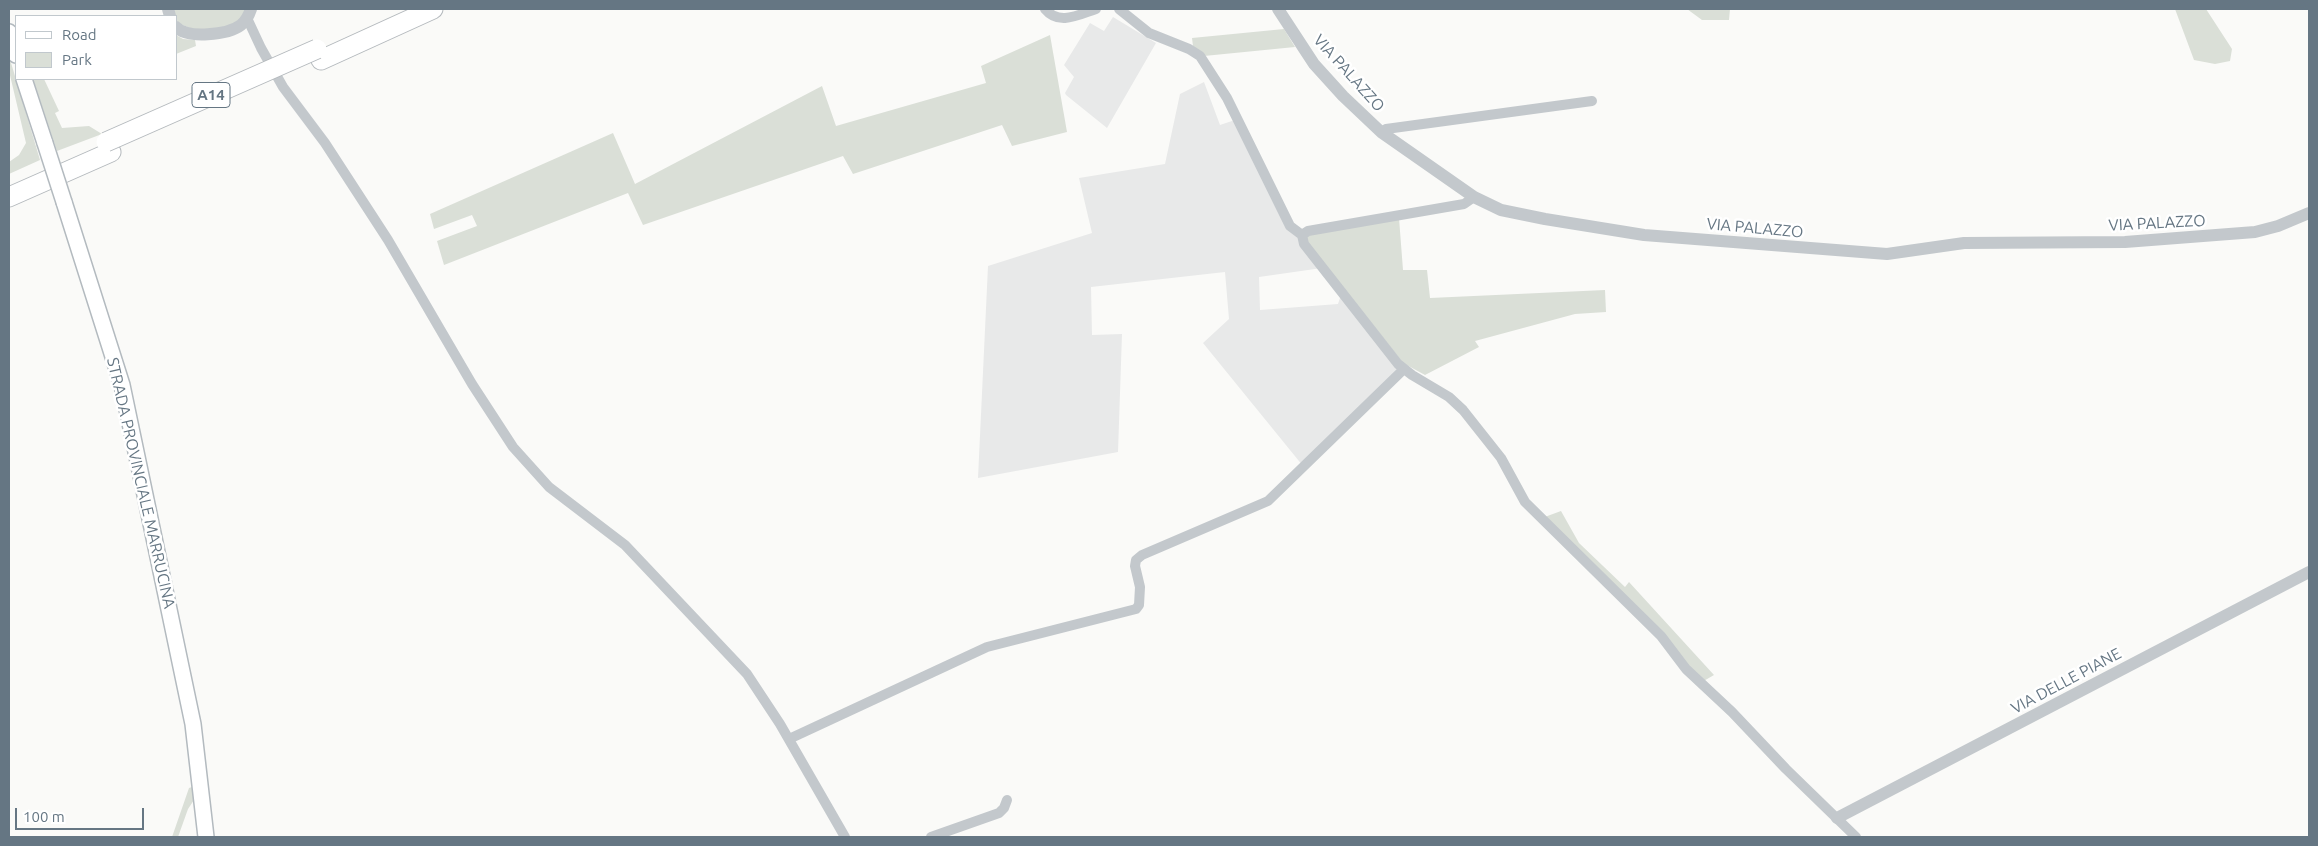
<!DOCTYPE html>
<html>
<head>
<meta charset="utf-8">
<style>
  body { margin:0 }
  #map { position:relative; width:2318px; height:846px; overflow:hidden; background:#fafaf8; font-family:Ubuntu,sans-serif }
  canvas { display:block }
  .frame { position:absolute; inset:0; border:10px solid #657683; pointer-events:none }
  .legend { position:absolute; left:15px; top:15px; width:162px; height:65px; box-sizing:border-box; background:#fff; border:1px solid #c1c8cd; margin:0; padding:6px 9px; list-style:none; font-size:15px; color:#657683 }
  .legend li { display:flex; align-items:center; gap:10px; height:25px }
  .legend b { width:25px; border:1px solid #c1c8cd }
  .scale { position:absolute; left:15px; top:808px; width:129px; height:22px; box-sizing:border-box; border:2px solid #657683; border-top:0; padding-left:6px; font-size:15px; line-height:18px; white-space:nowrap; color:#657683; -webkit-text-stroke:4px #fff; paint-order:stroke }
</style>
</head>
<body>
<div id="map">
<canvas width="2318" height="846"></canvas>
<div class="frame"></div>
<ul class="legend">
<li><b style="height:6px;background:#fff"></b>Road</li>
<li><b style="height:14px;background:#dadfd7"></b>Park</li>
</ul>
<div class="scale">100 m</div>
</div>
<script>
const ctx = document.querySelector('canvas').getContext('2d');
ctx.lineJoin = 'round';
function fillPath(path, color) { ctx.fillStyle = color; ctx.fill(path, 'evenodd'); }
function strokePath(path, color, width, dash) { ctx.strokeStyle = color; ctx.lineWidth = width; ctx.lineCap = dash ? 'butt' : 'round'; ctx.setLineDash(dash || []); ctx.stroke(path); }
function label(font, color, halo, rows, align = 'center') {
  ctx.font = font + ' Ubuntu,sans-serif'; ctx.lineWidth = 5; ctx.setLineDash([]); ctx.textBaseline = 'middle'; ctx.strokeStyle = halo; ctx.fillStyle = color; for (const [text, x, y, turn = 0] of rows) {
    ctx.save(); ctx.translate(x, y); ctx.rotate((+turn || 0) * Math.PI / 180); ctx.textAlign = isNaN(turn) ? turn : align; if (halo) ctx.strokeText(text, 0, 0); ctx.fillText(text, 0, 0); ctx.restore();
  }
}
fillPath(new Path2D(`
  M1113,17L1156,43L1107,128L1066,95L1065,93L1074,77L1064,65L1090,23L1104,31Z
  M1204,82L1220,125L1235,120L1271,189L1322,268L1259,277L1260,310L1338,304L1341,295L1401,370L1303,466L1203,343L1229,319L1225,272L1091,287L1092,335L1122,334L1118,452L978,478L988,266L1092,233L1079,178L1165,164L1180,94Z`), '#e8e9e9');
fillPath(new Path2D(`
  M171,9H248L237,24L199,32L176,22V16H172Z
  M1687,9H1730L1729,20H1702Z
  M2175,9H2206L2232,49L2230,61L2215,64L2194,60Z
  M1284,29L1295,47L1204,56L1193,46L1192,38Z
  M176,35L183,39L195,40L196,46L176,54Z
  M1050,35L1067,132L1012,146L1002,125L853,174L843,156L643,225L628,193L444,265L437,241L477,226L472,215L434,229L430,214L613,133L635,184L822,86L836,126L986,83L981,66Z
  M9,56L40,160L9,174V162L19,155L26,143L9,71Z
  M33,79H44L59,111L55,113L62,128L89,126L102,134L57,151Z
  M1399,218L1403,270H1427L1430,298L1605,290L1606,312L1575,314L1475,341L1479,347L1425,375L1403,363L1306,241L1307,234Z
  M1561,511L1579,543L1625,587L1629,582L1714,675L1702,682L1542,518Z
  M192,787L194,800L188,809L178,837H172L189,788Z`), '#dadfd7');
const secondary = new Path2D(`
  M9,32L16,55
  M24,79L45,143
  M64,202L122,385L193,724L206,837`);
const motorway = new Path2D(`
  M321,60L433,9
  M9,197L111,152`);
strokePath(secondary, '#b3babf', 18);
strokePath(motorway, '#b4b9bd', 21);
strokePath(new Path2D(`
  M1045,9C1059,26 1078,15 1096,9
  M1119,9L1149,33L1189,49L1200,56L1227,98L1290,226L1302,235
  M247,18L261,48L283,87L325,143L388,240L472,384L513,447L549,487L625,545L747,674L780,724L845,837
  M1381,132L1386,129L1592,101
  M1474,197L1464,204L1308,231L1302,235L1304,244L1398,364L1412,375L1449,397L1463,410L1501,458L1525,502L1661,636L1686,669L1732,712L1786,769L1856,837
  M789,739L987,647L1136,609L1139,605L1140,587L1135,566L1136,560L1142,555L1268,501L1404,369
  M931,837L999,813L1004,808L1007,800`), '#c3c8cc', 10);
strokePath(new Path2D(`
  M168,9L170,16
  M1278,9L1314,64L1343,96L1381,132L1474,197L1501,210L1545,219L1644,235L1887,254L1964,243L2125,242L2255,232L2278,226L2309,213
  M176,27C187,39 228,35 241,25C246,21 249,15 251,9
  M1837,818L2309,572`), '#c3c8cc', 12);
strokePath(secondary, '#fff', 15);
strokePath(motorway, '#fff', 19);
const secondaryBridge = new Path2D(`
  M45,143L64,202`);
const motorwayBridge = new Path2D(`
  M106,142L317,49`);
strokePath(secondaryBridge, '#b3babf', 18, []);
strokePath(motorwayBridge, '#b4b9bd', 21, []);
strokePath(secondaryBridge, '#fff', 15);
strokePath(motorwayBridge, '#fff', 19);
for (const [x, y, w] of [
  [211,95,38]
]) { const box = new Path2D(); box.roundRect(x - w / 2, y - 12.5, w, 25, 4); ctx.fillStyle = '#fff'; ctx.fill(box); strokePath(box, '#657683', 1); }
label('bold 15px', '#657683', null, [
  ["A14",211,95]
]);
label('16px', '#657683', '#fff', [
  ["VIA PALAZZO",1349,73,48],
  ["VIA PALAZZO",2157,223,-3],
  ["VIA PALAZZO",1755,228,5],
  ["STRADA PROVINCIALE MARRUCINA",141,483,77],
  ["VIA DELLE PIANE",2066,681,-28]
]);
</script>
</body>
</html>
